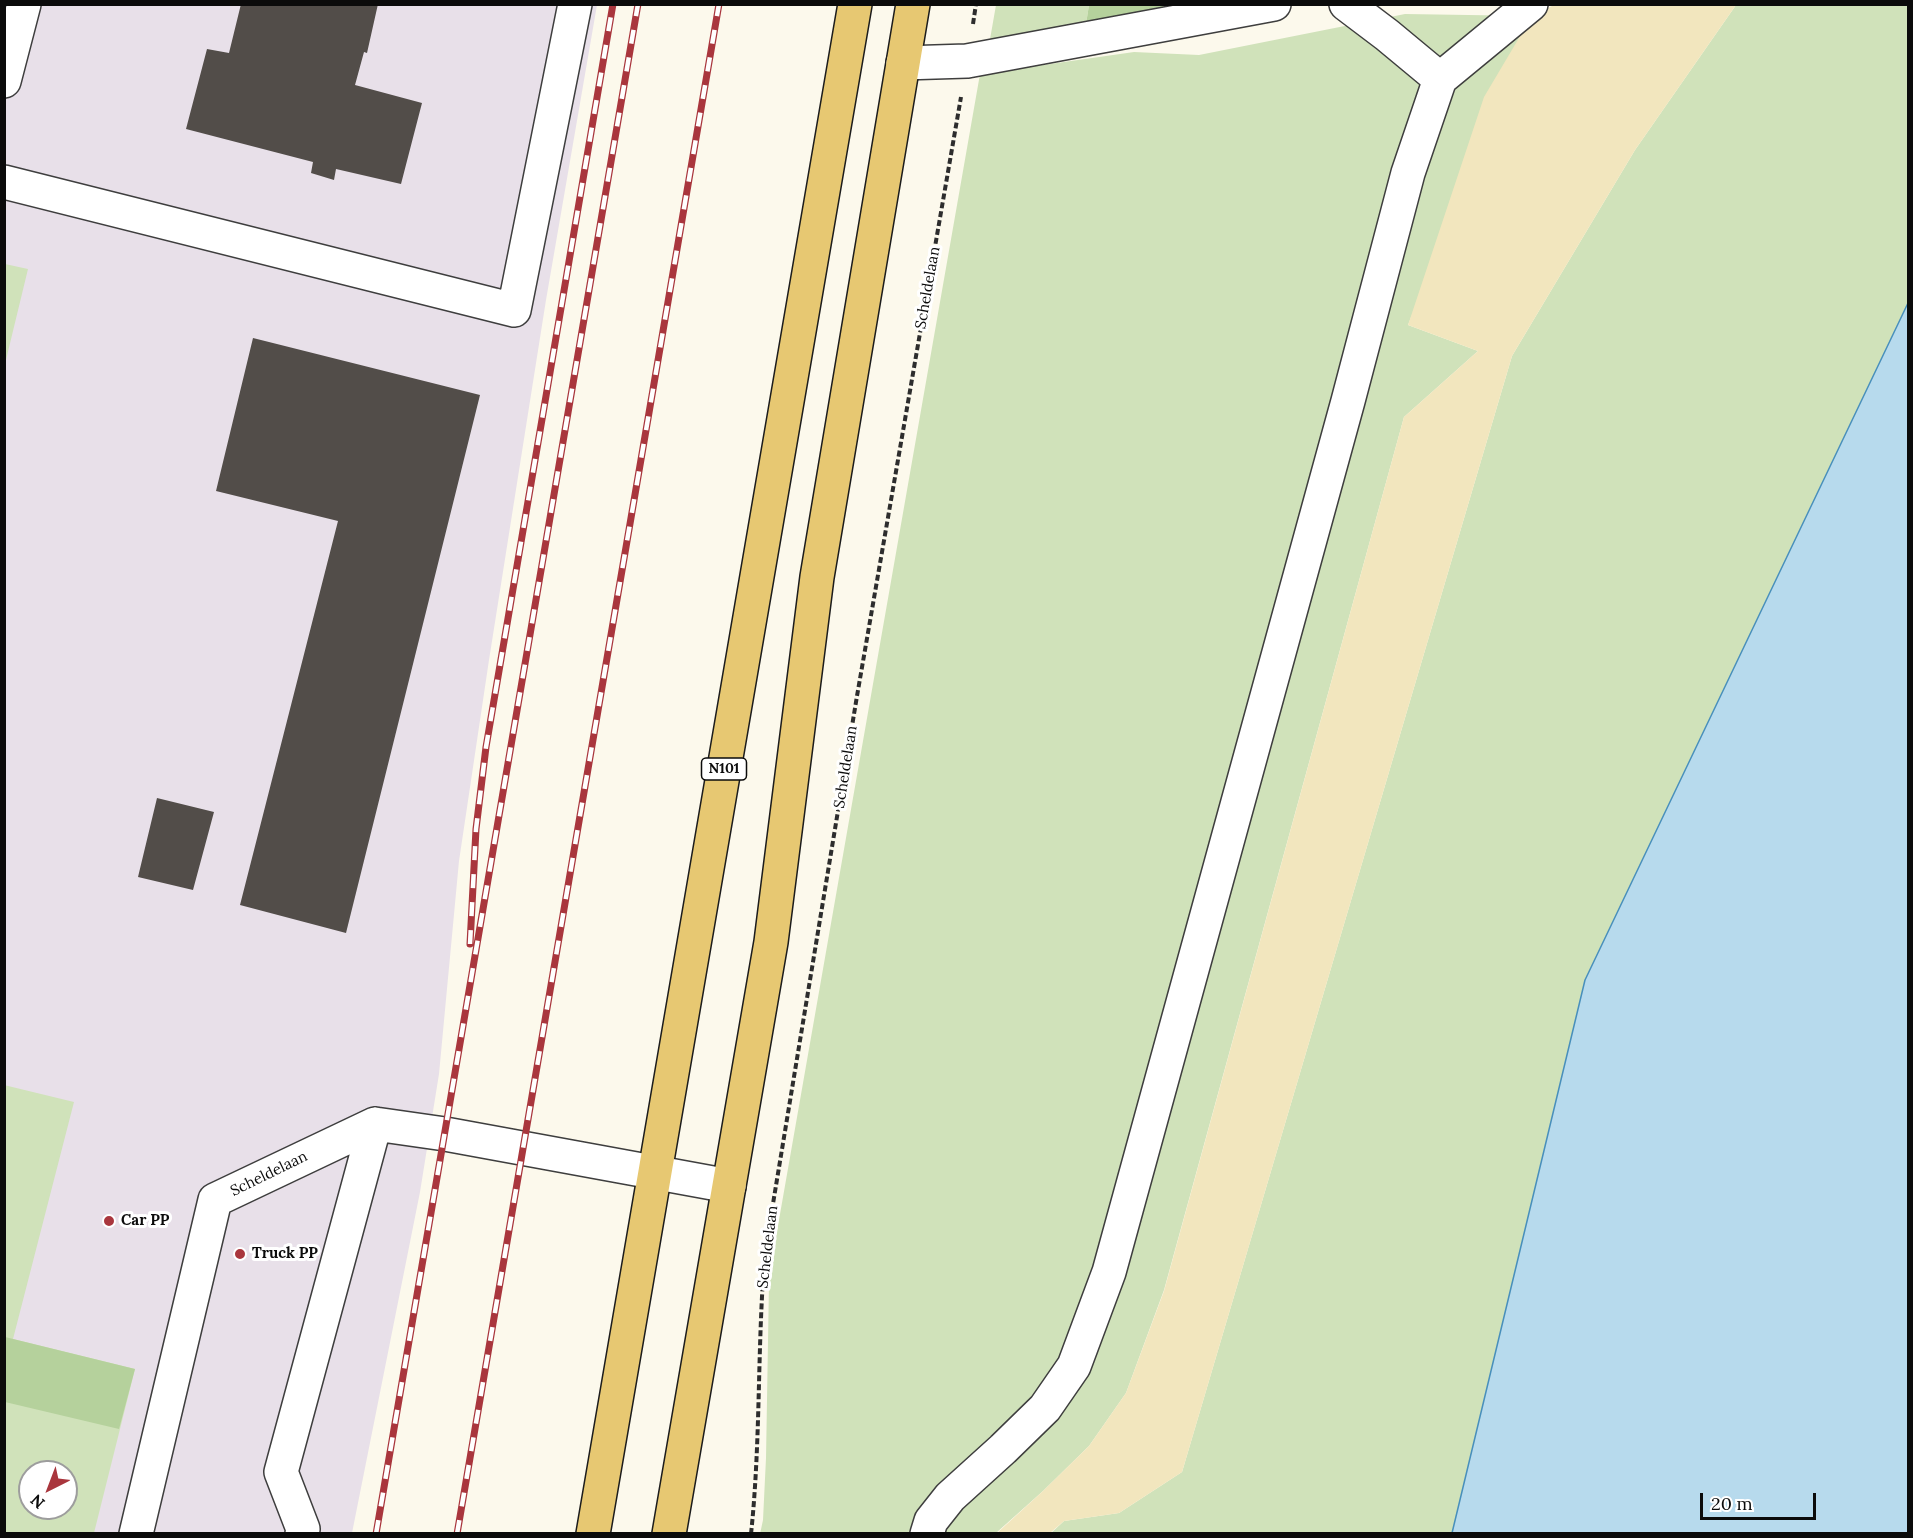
<!DOCTYPE html>
<html>
<head>
<meta charset="utf-8">
<style>
  body { margin:0 }
  #map { position:relative; width:1913px; height:1538px; overflow:hidden; background:#fcf9ec; font-family:Lora,serif }
  canvas { display:block }
  .frame { position:absolute; inset:0; border:6px solid #0b0b0b; pointer-events:none }
  .north { position:absolute; left:18px; top:1460px; width:60px; height:60px; box-sizing:border-box; background:#fff; border:2px solid #9d9d9d; border-radius:50%; rotate:222deg; font-size:16px; font-weight:700; line-height:24px; text-align:center; color:#0b0b0b }
  .north::after { content:''; display:block; margin:auto; width:21px; height:27px; background:#a9363d; clip-path:polygon(50% 0,100% 100%,50% 72%,0 100%) }
  .scale { position:absolute; left:1700px; top:1493px; width:116px; height:27px; box-sizing:border-box; border:3px solid #0b0b0b; border-top:0; padding-left:8px; font-size:18px; line-height:21px; white-space:nowrap; color:#0b0b0b; -webkit-text-stroke:4px #fff; paint-order:stroke }
</style>
</head>
<body>
<div id="map">
<canvas width="1913" height="1538"></canvas>
<div class="frame"></div>
<div class="north">N</div>
<div class="scale">20 m</div>
</div>
<script>
const ctx = document.querySelector('canvas').getContext('2d');
ctx.lineJoin = 'round';
function fillPath(path, color) { ctx.fillStyle = color; ctx.fill(path, 'evenodd'); }
function strokePath(path, color, width, dash) { ctx.strokeStyle = color; ctx.lineWidth = width; ctx.lineCap = dash ? 'butt' : 'round'; ctx.setLineDash(dash || []); ctx.stroke(path); }
function label(font, color, halo, rows, align = 'center') {
  ctx.font = font + ' Lora,serif'; ctx.lineWidth = 6; ctx.setLineDash([]); ctx.textBaseline = 'middle'; ctx.strokeStyle = halo; ctx.fillStyle = color; for (const [text, x, y, turn = 0] of rows) {
    ctx.save(); ctx.translate(x, y); ctx.rotate((+turn || 0) * Math.PI / 180); ctx.textAlign = isNaN(turn) ? turn : align; if (halo) ctx.strokeText(text, 0, 0); ctx.fillText(text, 0, 0); ctx.restore();
  }
}
fillPath(new Path2D(`
  M5,5H597L546,300L489,660L459,861L439,1074L420,1192L352,1533L5,1534ZM30,1472H66V1508H30Z`), '#e8e0e9');
fillPath(new Path2D(`
  M996,5H1089L1086,24L989,45Z
  M1736,5H1908V303L1585,980L1452,1533L1050,1534L1064,1521L1119,1513L1182,1472L1512,356L1635,150Z
  M1405,14L1532,16L1408,325L1478,351L1404,417L1164,1290L1126,1393L1089,1446L1043,1491L996,1533L760,1534L763,1520L766,1458L769,1283L773,1254L980,74L1134,52L1199,55Z
  M5,264L28,269L5,364L4,264Z
  M4,1085L74,1102L13,1339L135,1369L94,1533H5ZM30,1472H66V1508H30Z`), '#d0e2ba');
fillPath(new Path2D(`
  M1089,5H1183L1086,24Z
  M5,1337L135,1369L119,1429L5,1402Z`), '#b5d19c');
fillPath(new Path2D(`
  M1554,5H1736L1635,150L1512,356L1182,1472L1119,1513L1064,1521L1050,1533L996,1534L1043,1491L1089,1446L1126,1393L1164,1291L1404,417L1478,351L1408,325L1484,97L1532,16Z`), '#f2e6be');
const water = new Path2D(`
  M1908,303V1533H1452L1585,980Z`);
fillPath(water, '#b7daed');
strokePath(water, '#488fbb', 1.5);
fillPath(new Path2D(`
  M241,4H378L367,53L364,52L355,85L422,103L401,184L336,169L334,180L311,173L313,162L186,129L207,49L229,53Z
  M253,338L480,395L346,933L240,905L338,521L216,491Z
  M157,798L214,812L193,890L138,877Z`), '#524d49');
const minor = new Path2D(`
  M1346,4L1387,35L1440,79L1531,4
  M903,63L967,61L1274,4
  M4,81L24,4
  M4,182L514,310L575,4
  M136,1534L215,1200L375,1124L445,1134L729,1186
  M302,1534L303,1529L281,1472L375,1124
  M927,1534L931,1521L950,1497L1003,1449L1045,1408L1074,1366L1109,1272L1348,401L1408,173L1440,79`);
const major = new Path2D(`
  M593,1534L855,4
  M669,1534L771,942L817,577L913,4`);
strokePath(minor, '#3e3e3e', 36);
strokePath(major, '#1c1c1c', 36);
strokePath(new Path2D(`
  M973,24L976,4
  M751,1534C761,1440 757,1346 765,1252L857,696L961,97`), '#2d2d2d', 4, [6, 3]);
strokePath(minor, '#fff', 33);
strokePath(major, '#e7c872', 33);
const rail = new Path2D(`
  M470,944L476,829L486,747L613,4
  M376,1534L638,4
  M457,1534L719,4`);
strokePath(rail, '#a9363d', 7);
strokePath(rail, '#fff', 4.5, [14]);
for (const [x, y, r, color] of [
  [109,1221,6,"#a9363d"],
  [240,1254,6,"#a9363d"]
]) { const dot = new Path2D(); dot.arc(x, y, r, 0, 2 * Math.PI); ctx.fillStyle = color; ctx.fill(dot); strokePath(dot, '#fff', 2); }
for (const [x, y, w] of [
  [724,769,45]
]) { const box = new Path2D(); box.roundRect(x - w / 2, y - 11, w, 22, 4.5); ctx.fillStyle = '#fff'; ctx.fill(box); strokePath(box, '#0b0b0b', 1.5); }
label('bold 14px', '#0b0b0b', null, [
  ["N101",724,769]
]);
label('15px', '#0b0b0b', '#fff', [
  ["Scheldelaan",928,288,-80],
  ["Scheldelaan",846,767,-81],
  ["Scheldelaan",269,1174,-26],
  ["Scheldelaan",768,1247,-83]
]);
label('bold 15px', '#0b0b0b', '#fff', [
  ["Car PP",121,1221],
  ["Truck PP",252,1254]
], 'left');
</script>
</body>
</html>
